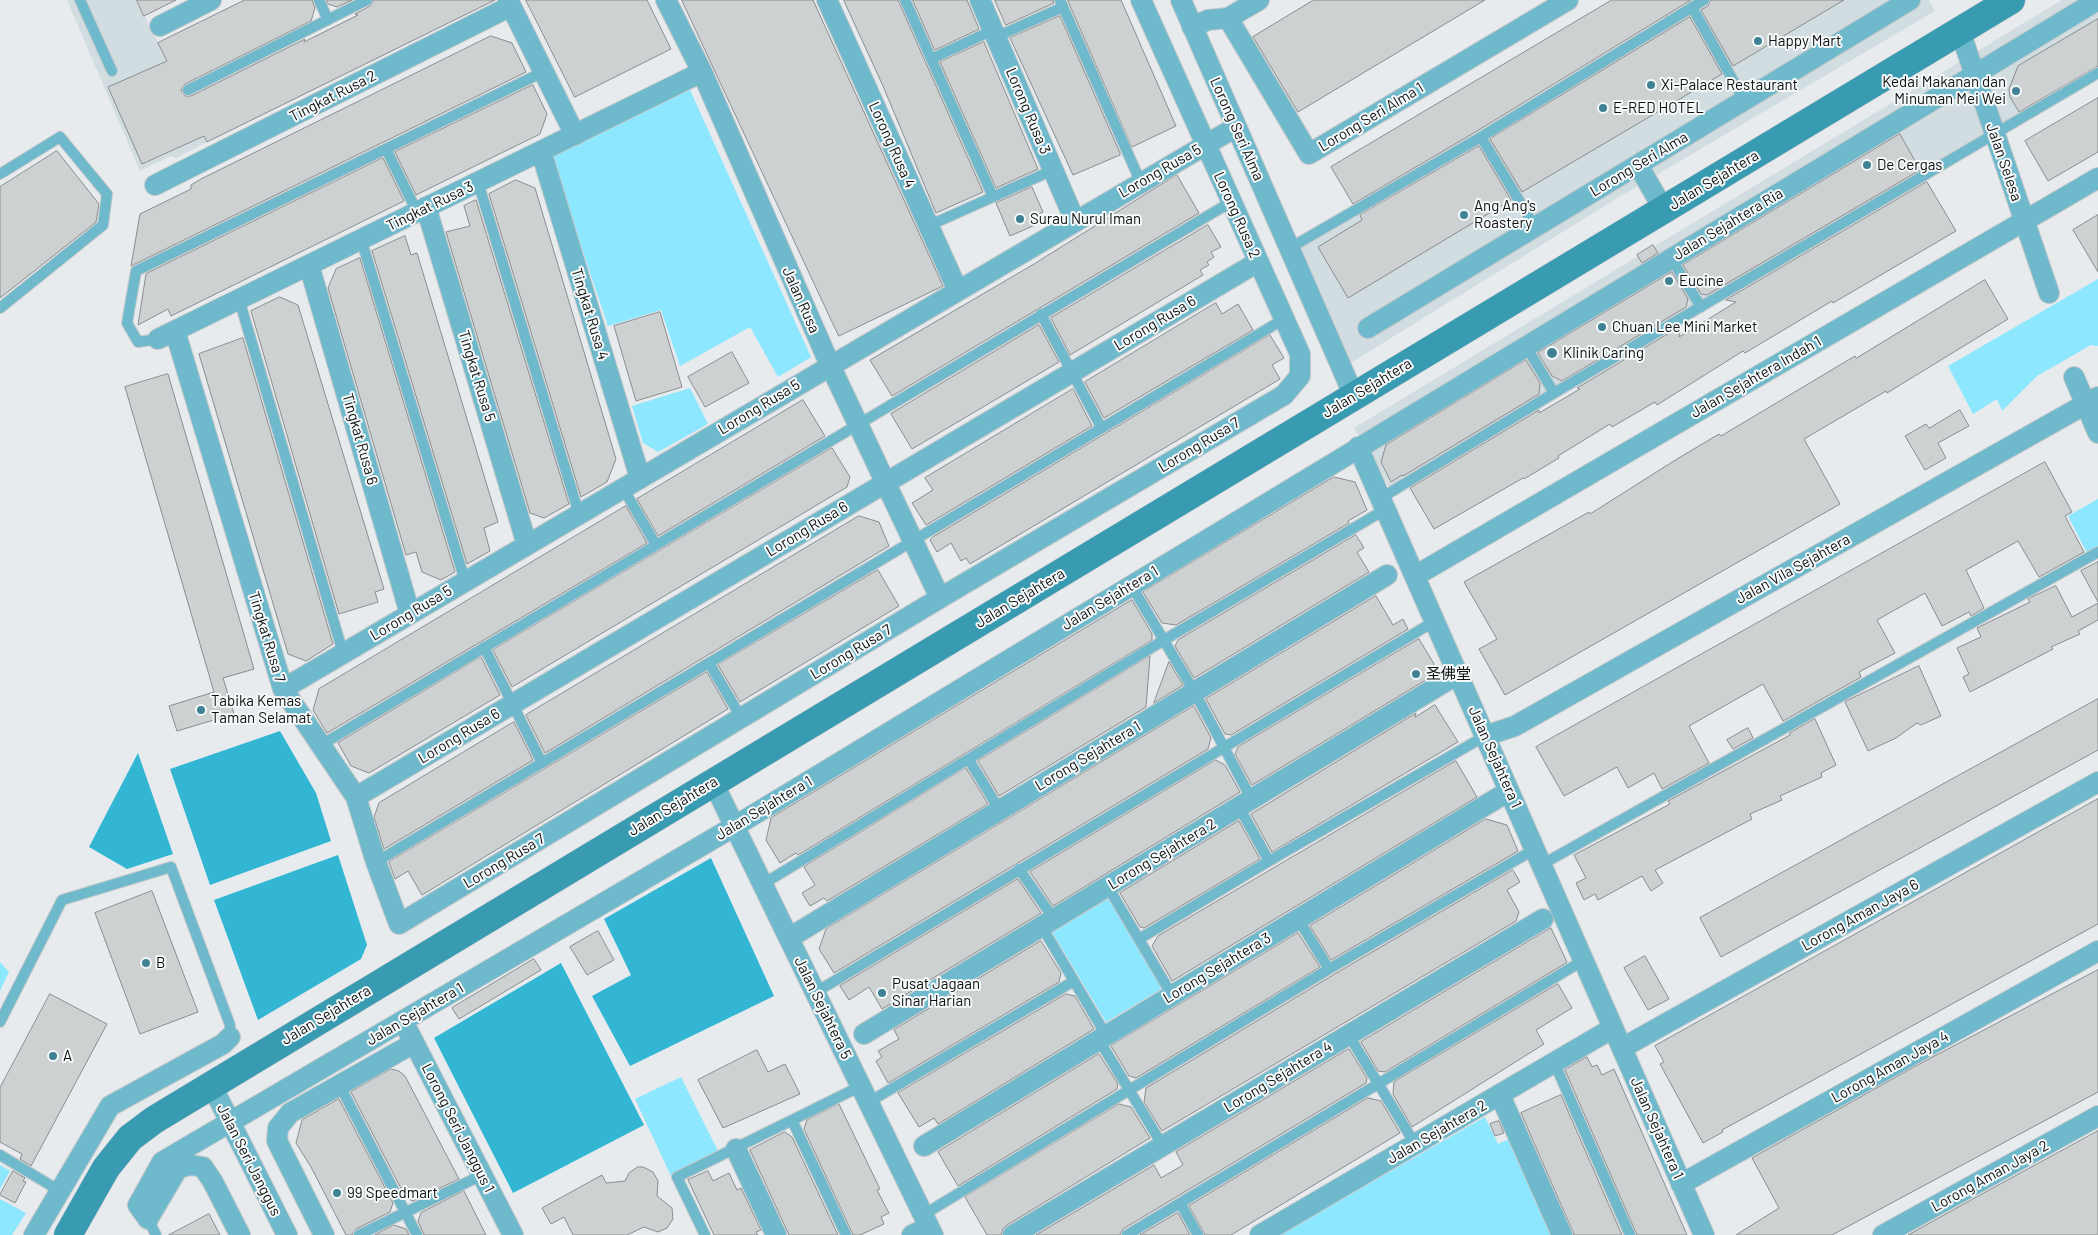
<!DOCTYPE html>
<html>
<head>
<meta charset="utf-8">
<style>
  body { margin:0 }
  canvas { display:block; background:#e7ebed }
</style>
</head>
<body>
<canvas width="2098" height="1235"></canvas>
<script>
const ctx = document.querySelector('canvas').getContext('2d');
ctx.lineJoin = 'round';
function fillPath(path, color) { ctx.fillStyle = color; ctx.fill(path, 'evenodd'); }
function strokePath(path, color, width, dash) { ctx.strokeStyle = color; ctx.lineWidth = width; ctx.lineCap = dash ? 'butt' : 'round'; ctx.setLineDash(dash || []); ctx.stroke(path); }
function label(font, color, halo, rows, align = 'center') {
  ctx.font = font + ' Barlow,"Noto Sans SC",sans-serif'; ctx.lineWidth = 4; ctx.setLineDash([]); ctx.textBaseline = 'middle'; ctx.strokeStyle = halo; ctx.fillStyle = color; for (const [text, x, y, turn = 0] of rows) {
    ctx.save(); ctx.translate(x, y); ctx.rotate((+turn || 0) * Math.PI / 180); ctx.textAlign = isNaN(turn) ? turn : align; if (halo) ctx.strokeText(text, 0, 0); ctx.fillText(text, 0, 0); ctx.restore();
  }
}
fillPath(new Path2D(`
  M67,0H137L207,142L176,158L171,156L140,171Z
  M1695,0H1929L1935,11L1624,194L1349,364L1295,242L1303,236Z
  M2062,0H2098V79L1394,495L1354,428Z`), '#d1dde0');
fillPath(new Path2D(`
  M690,90L811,357L778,377L750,327L680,366L661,310L608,326L550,154Z
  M2098,279V346L2091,345L2037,376L2002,411L1997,399L1973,414L1948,366Z
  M690,388L708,424L658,452L643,443L632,406Z
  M2098,499V546L2087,553L2068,516Z
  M1110,898L1163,988L1106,1022L1052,932Z
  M0,962L9,972L0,991Z
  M681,1077L718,1151L671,1176L635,1099Z
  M1485,1117L1498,1144L1511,1138L1553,1235H1280Z
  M0,1165L10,1171L0,1189Z
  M0,1199L26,1213L12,1235H0Z`), '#8de7ff');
fillPath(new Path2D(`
  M280,731L316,793L331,841L210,885L170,769Z
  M138,753L173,854L127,869L89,847Z
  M338,855L367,945L361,959L258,1020L214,900Z
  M711,858L774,996L630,1066L592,996L631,975L604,919Z
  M561,963L644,1125L513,1193L434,1038Z`), '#32b6d3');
const building = new Path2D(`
  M137,0H176L144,16Z
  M245,0H312L315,8L311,21L185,84L181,90L185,96H191L305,39L304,42L358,15L355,14L370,6L374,0H495L207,142L204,136L142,164L108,87L167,61L158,43Z
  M327,0H352L337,7L328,4Z
  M526,0H647L671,49L575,97Z
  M682,0H813L943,286L839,336Z
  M844,0H898L983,192L936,213L883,86Z
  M913,0H967L979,29L935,50Z
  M995,0H1053L1054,3L1006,25Z
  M1068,0H1121L1176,126L1132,147Z
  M1314,0H1485L1298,112L1253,37Z
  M1612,0H1691L1477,131L1353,204L1331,167Z
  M1711,0H1844L1733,66L1701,10L1708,6Z
  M1060,16L1120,153V155L1073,175L1010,38Z
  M1690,17L1722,74L1522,192L1490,139Z
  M2098,19V66L2019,112L2010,97L2009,89L2018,66Z
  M491,36L512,43L526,72L131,266L140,214L191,189V185L201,179Z
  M984,42L1038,169L996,188L940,62Z
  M533,85L547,114L540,134L416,195L395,152Z
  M2098,98V152L2048,181L2025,141Z
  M1900,134L1920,170L1707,295L1701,294L1683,265Z
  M1479,146L1511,200L1348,298L1318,247L1362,220L1360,215Z
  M57,151L99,204L96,222L0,298V187Z
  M383,158L404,201L171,316L168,309L138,325L146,274Z
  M1177,175L1199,213L892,396L870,360L1034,264Z
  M516,180L535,188L616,459L607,482L581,497L489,194Z
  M1927,182L1956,231L1833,303L1832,301L1745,353L1743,351L1657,405L1655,402L1612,427L1610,424L1558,456L1559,458L1524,479L1523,478L1434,529L1410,488L1539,410V413L1580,389L1577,388L1681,326L1679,337L1736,302L1726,300Z
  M1032,187L1043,212L1037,215L1040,223L1010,236L996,203Z
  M476,200L569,504L544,518L530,513L446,232L470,226L464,206Z
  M2098,215V272L2073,230Z
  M1208,225L1221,247L1211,252L1214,257L1207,262L1209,265L1200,270L1203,275L1070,355L1051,318Z
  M405,236L411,255L417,253L498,522L484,528L490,551L467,564L372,251Z
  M1653,245L1658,253L1642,263L1637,255Z
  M360,258L455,572L441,580L422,572L416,552L406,555L328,288L336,269Z
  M1672,272L1688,299L1686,307L1562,381L1552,376L1538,353Z
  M1985,280L2008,319L1887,393L1886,391L1804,439L1840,504L1505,695L1479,649L1497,639L1464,582L1589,512L1590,514L1677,459L1719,434L1721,436L1855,356L1856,358Z
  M280,297L298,305L384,589L375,592L378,602L339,614L251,311Z
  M1216,303L1222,314L1238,304L1253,330L1104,418L1085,382Z
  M660,312L682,387L636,401L614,326Z
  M1039,325L1059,362L912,449L891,414Z
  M1270,335L1284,358L1272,365L1280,379L970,564L966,558L961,561L951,543L937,552L930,540L933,537Z
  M243,338L333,644L306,661L288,654L199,354Z
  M732,352L749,383L705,407L688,377Z
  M1526,360L1540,383L1539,394L1403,476L1402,475L1391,482L1381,462L1386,445Z
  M168,374L254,669L223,678L234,714L177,731L169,706L214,692L125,387Z
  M1073,389L1092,426L926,525L912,503L933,490L925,478Z
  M803,400L825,436L658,536L637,499Z
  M1960,410L1969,426L1938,443L1946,458L1925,470L1905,436L1926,424L1929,428Z
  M832,448L850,477L847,487L512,687L493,650Z
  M2045,462L2072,512L2065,516L2084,552L2039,577L2018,541L1966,570L1984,608L1971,616L1969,612L1942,626L1925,593L1877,620L1895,653L1859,672L1861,677L1783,721L1763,684L1689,726L1709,763L1662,789L1654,773L1628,788L1617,767L1564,796L1536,747Z
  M1334,477L1355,482L1367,510L1348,521L1349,523L1176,625L1162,623L1143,592Z
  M626,506L647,543L327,733L313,710L319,689Z
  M859,516L879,522L889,546L545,753L526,715Z
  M1356,535L1364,548L1357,552L1369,572L1194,678L1175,646L1178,640Z
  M2098,562V602L2081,571Z
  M878,570L899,606L740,702L718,665Z
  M2056,586L2072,617L2098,603V620L2078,631L2080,634L2051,647L2053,649L1970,692L1963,677L1969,674L1957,648L1981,637L1977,628L2030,602L2028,599Z
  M1376,596L1393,625L1403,619L1408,629L1231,735L1225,734L1206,699Z
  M1132,600L1152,634V640L798,855L796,853L780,863L766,840L771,818Z
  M1419,639L1434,664L1429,678L1252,785L1235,754L1238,747Z
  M1150,656L1146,707L999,796L978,761Z
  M481,657L500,695L369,773L351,766L338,743Z
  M1169,662L1183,685L1154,703Z
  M1919,666L1941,716L1921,725L1917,723L1896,738L1868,751L1845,702Z
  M707,672L728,709L422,895L408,871L395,879L389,862Z
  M2098,699V750L1721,957L1700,918Z
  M1435,705L1458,742L1272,852L1251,814L1416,713L1415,717Z
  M1194,706L1211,738L1208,749L834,973L819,949L826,929Z
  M1815,719L1836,765L1821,773L1822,777L1780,796L1782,800L1750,814L1752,819L1655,870L1663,883L1651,891L1642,876L1598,900L1595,894L1584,900L1576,883L1586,878L1574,855L1670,804L1668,801L1790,735V733Z
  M514,722L533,760L384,849L374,817L379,803Z
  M1748,728L1753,738L1733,749L1727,740Z
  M1216,760L1225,765L1240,792L1053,906L1030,872Z
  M1456,761L1477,797L1172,981L1152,946L1158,936Z
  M966,768L988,804L827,901L824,898L810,906L802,893L815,885L804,867Z
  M2098,799V924L1722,1130L1723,1132L1703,1143L1660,1064L1664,1062L1655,1046Z
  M1486,819L1507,825L1518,851L1331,960L1310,926Z
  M1239,821L1260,859L1144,928L1140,927L1120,893Z
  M1513,870L1520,882L1507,890L1519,912L1516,921L1162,1131L1144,1102L1146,1088L1333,975Z
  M1018,879L1041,913L882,1009L869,987L849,1000L840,986Z
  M152,891L198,1012L140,1034L95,913Z
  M1551,928L1567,962L1566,963L1385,1072L1378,1071L1361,1042Z
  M598,931L614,960L587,975L570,947Z
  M1298,933L1320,967L1136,1078L1129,1076L1111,1046Z
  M1041,941L1061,973L1059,982L888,1083L876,1061L882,1057L878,1051L899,1039L894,1030Z
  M1645,956L1669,999L1648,1010L1624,968Z
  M534,959L541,970L459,1019L452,1008Z
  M2098,970V1092L1832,1235H1736L1779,1208L1752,1158L1912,1068Z
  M1558,984L1572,1008L1536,1030L1544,1044L1412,1127L1393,1094L1394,1082Z
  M50,994L107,1024L31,1166L20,1159L22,1154L0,1142V1088Z
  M1066,994L1075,996L1094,1029L938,1124L934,1118L919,1127L898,1093Z
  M1349,1049L1367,1078L1366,1083L1123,1229L1120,1235H1036L1154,1165L1161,1178L1183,1165L1176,1152Z
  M757,1050L768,1072L785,1064L800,1094L723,1128L698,1080Z
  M1099,1054L1118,1084L1117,1089L958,1186L938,1152Z
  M1587,1057L1592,1067L1597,1065L1602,1075L1614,1069L1687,1235H1637L1565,1070Z
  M391,1069L399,1071L405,1076L459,1179L413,1201L406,1198L351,1092Z
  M1561,1095L1622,1235H1574L1573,1232L1521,1113Z
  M1368,1098L1381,1101L1400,1133L1231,1235H1205L1189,1206Z
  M339,1099L393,1203L390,1212L356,1229L352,1235H346L311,1167L296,1143L302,1120Z
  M839,1104L880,1189L877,1190L889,1213L881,1217L884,1224L860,1235H853L804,1129L807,1120Z
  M1119,1104L1131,1107L1150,1138L1007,1225L1003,1229L1001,1235H987L965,1197Z
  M1499,1121L1504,1133L1495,1136L1490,1124Z
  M2098,1131V1235H1908L1971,1200Z
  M785,1132L792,1137L838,1235H789L750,1150Z
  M638,1167H643L653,1172L658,1181L657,1196L672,1208L673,1219L667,1228L658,1232L644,1227L627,1235H573L564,1217L551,1224L542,1208L602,1175L606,1183L625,1181L629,1173Z
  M13,1171L25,1178L23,1181L26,1182L15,1203L0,1195Z
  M708,1171L713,1181L729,1173L737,1190L741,1188L761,1230L756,1232L758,1235H714L688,1180Z
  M464,1191L486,1235H424L418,1221L421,1213Z
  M1178,1213L1190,1235H1140Z
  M209,1214L220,1235H169Z
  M394,1225L406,1229L409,1235H375Z`);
fillPath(building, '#cdd1d2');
strokePath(building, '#898d8e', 1);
const lane = new Path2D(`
  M80,0L112,71
  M319,0L328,20
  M905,0L993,197
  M1060,0L1141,183
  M1692,7L1744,100
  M996,37L1063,7
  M931,59L993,30
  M188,90L367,0
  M1481,137L1535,227
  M386,149L417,212
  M0,174L60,137L107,194L103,225L0,308
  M478,182L579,514
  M928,226L1053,170
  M361,239L465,581
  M1290,248L1481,137L1704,0
  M1671,258L1701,307
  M239,299L343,653
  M1041,314L1101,427
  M158,339L138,342L127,323L136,271L543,72
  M1526,346L1554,393
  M623,488L656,545
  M1381,498L1554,393L2098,73
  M1131,585L1194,691L1252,800
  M484,647L542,763
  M709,663L742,719
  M321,745L1231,202
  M969,760L999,809
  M1239,807L1269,861
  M376,862L1284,319
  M1541,865L2098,552
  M1019,869L1054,919
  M763,884L1164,640L1386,509
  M1108,887L1172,995
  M1298,919L1329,969
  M1042,927L1106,1035
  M1139,939L1269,861L1485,736
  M816,992L1435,621
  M0,1022L62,900L171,867L230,1025V1037
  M1348,1034L1415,1144
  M1099,1040L1163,1146
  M1554,1062L1630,1235
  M339,1084L417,1235
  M869,1102L1074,981
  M792,1120L846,1235
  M0,1155L60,1191
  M1180,1203L1198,1235
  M923,1215L1329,969L1535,849
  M148,1219L156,1235
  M359,1235L482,1175
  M705,1235L677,1177L861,1086
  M1127,1235L1584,960`);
const street = new Path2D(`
  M508,0L575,135
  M666,0L702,72L830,365L940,598
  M827,0L958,291
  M980,0L1075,221
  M1181,0L1354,396
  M1228,18L1309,154L1568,0
  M160,26L211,0
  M1192,27L1208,20L1228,18L1259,0
  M1960,31L2049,293
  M541,151L640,478
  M1638,165L1664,210
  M155,185L511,6
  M426,207L527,545
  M309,265L410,614
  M1368,328L1910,0
  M175,331L283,689L356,797L376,862L399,924L940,598L1284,395L1300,376V354L1141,0
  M158,339L702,72
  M2074,377L2098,433
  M1358,447L1704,1235
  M1415,576L2098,178
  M283,689L1236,127
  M1485,736L1515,726L2098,397
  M713,782L933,1235
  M356,797L1258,262
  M789,938L1387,575
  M408,1031L513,1235
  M864,1034L1458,674
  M1622,1048L2098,782
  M211,1084L287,1235
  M1500,1095L1562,1235
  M924,1146L1509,791
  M736,1149L776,1235
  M1681,1184L2098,951
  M34,1235L110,1106L223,1044L230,1037
  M240,1235L213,1182L203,1167L191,1165L178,1168L148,1219L138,1205L162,1162L735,826L2098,0
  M324,1235L277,1141L278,1128L290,1113L414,1043
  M912,1235L929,1227
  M1013,1235L1543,919
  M1260,1235L1613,1028
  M1883,1235L2098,1116`);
const secondary = new Path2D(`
  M68,1235L106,1168L130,1138L154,1120L2011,0`);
strokePath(lane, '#c4c8ca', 12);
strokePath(street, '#c4c8ca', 22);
strokePath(secondary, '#c4c8ca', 29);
strokePath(lane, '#6eb9cc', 10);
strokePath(street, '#6eb9cc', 20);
strokePath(secondary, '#389bb2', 28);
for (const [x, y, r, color] of [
  [1758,41,5,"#408293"],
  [1651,85,5,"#408293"],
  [2016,91,5,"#408293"],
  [1603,108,5,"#408293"],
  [1867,165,5,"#408293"],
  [1464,215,5,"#408293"],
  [1020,219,5,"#408293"],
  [1669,281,5,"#408293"],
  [1602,327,5,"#408293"],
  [1552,353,6,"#408293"],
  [1416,674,5,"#408293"],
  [201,710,5,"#408293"],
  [146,963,5,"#408293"],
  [882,993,5,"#408293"],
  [53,1056,5,"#408293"],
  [337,1193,5,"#408293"]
]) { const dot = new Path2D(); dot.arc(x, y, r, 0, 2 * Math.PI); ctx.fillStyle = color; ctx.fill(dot); strokePath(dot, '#f5f9fa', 2); }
label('15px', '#0e1010', '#f5f9fa', [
  ["Happy Mart",1768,41],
  ["Kedai Makanan dan",2006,82,"right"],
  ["Minuman Mei Wei",2006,99,"right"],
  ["Xi-Palace Restaurant",1661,85],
  ["E-RED HOTEL",1613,108],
  ["De Cergas",1877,165],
  ["Ang Ang's",1474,206],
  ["Roastery",1474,223],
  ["Surau Nurul Iman",1030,219],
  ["Eucine",1679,281],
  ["Chuan Lee Mini Market",1612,327],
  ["Klinik Caring",1563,353],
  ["圣佛堂",1426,674],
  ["Tabika Kemas",211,701],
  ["Taman Selamat",211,718],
  ["B",156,963],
  ["Pusat Jagaan",892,984],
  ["Sinar Harian",892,1001],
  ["A",63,1056],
  ["99 Speedmart",347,1193]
], 'left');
label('15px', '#0e1010', '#f5f9fa', [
  ["Tingkat Rusa 2",333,96,-27],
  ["Lorong Rusa 3",1028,111,67],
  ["Lorong Seri Alma 1",1371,117,-31],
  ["Lorong Seri Alma",1237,129,66],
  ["Lorong Rusa 4",892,145,66],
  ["Jalan Selesa",2004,162,71],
  ["Lorong Seri Alma",1639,164,-31],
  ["Lorong Rusa 5",1160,171,-30],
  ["Jalan Sejahtera",1714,180,-31],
  ["Tingkat Rusa 3",430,206,-26],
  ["Lorong Rusa 2",1237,215,66],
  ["Jalan Sejahtera Ria",1728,224,-31],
  ["Jalan Rusa",801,300,66],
  ["Tingkat Rusa 4",590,314,73],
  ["Lorong Rusa 6",1155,323,-31],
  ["Tingkat Rusa 5",477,376,73],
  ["Jalan Sejahtera Indah 1",1756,377,-30],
  ["Jalan Sejahtera",1367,388,-31],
  ["Lorong Rusa 5",759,407,-31],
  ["Tingkat Rusa 6",360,439,74],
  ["Lorong Rusa 7",1199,445,-31],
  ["Lorong Rusa 6",807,529,-31],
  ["Jalan Vila Sejahtera",1793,569,-29],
  ["Jalan Sejahtera",1020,598,-31],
  ["Jalan Sejahtera 1",1110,598,-31],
  ["Lorong Rusa 5",411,613,-31],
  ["Tingkat Rusa 7",267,637,73],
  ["Lorong Rusa 7",851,652,-31],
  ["Lorong Rusa 6",459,736,-31],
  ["Lorong Sejahtera 1",1088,756,-31],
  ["Jalan Sejahtera 1",1495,757,66],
  ["Jalan Sejahtera",673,806,-31],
  ["Jalan Sejahtera 1",764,808,-31],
  ["Lorong Sejahtera 2",1162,854,-31],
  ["Lorong Rusa 7",504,861,-31],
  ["Lorong Aman Jaya 6",1860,915,-29],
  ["Lorong Sejahtera 3",1217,968,-31],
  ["Jalan Sejahtera 5",823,1008,64],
  ["Jalan Sejahtera 1",415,1014,-30],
  ["Jalan Sejahtera",326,1015,-31],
  ["Lorong Aman Jaya 4",1890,1067,-29],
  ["Lorong Sejahtera 4",1278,1077,-31],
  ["Lorong Seri Janggus 1",458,1128,63],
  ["Jalan Sejahtera 1",1657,1128,66],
  ["Jalan Sejahtera 2",1437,1132,-30],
  ["Jalan Seri Janggus",249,1160,63],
  ["Lorong Aman Jaya 2",1990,1176,-29]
]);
</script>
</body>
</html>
